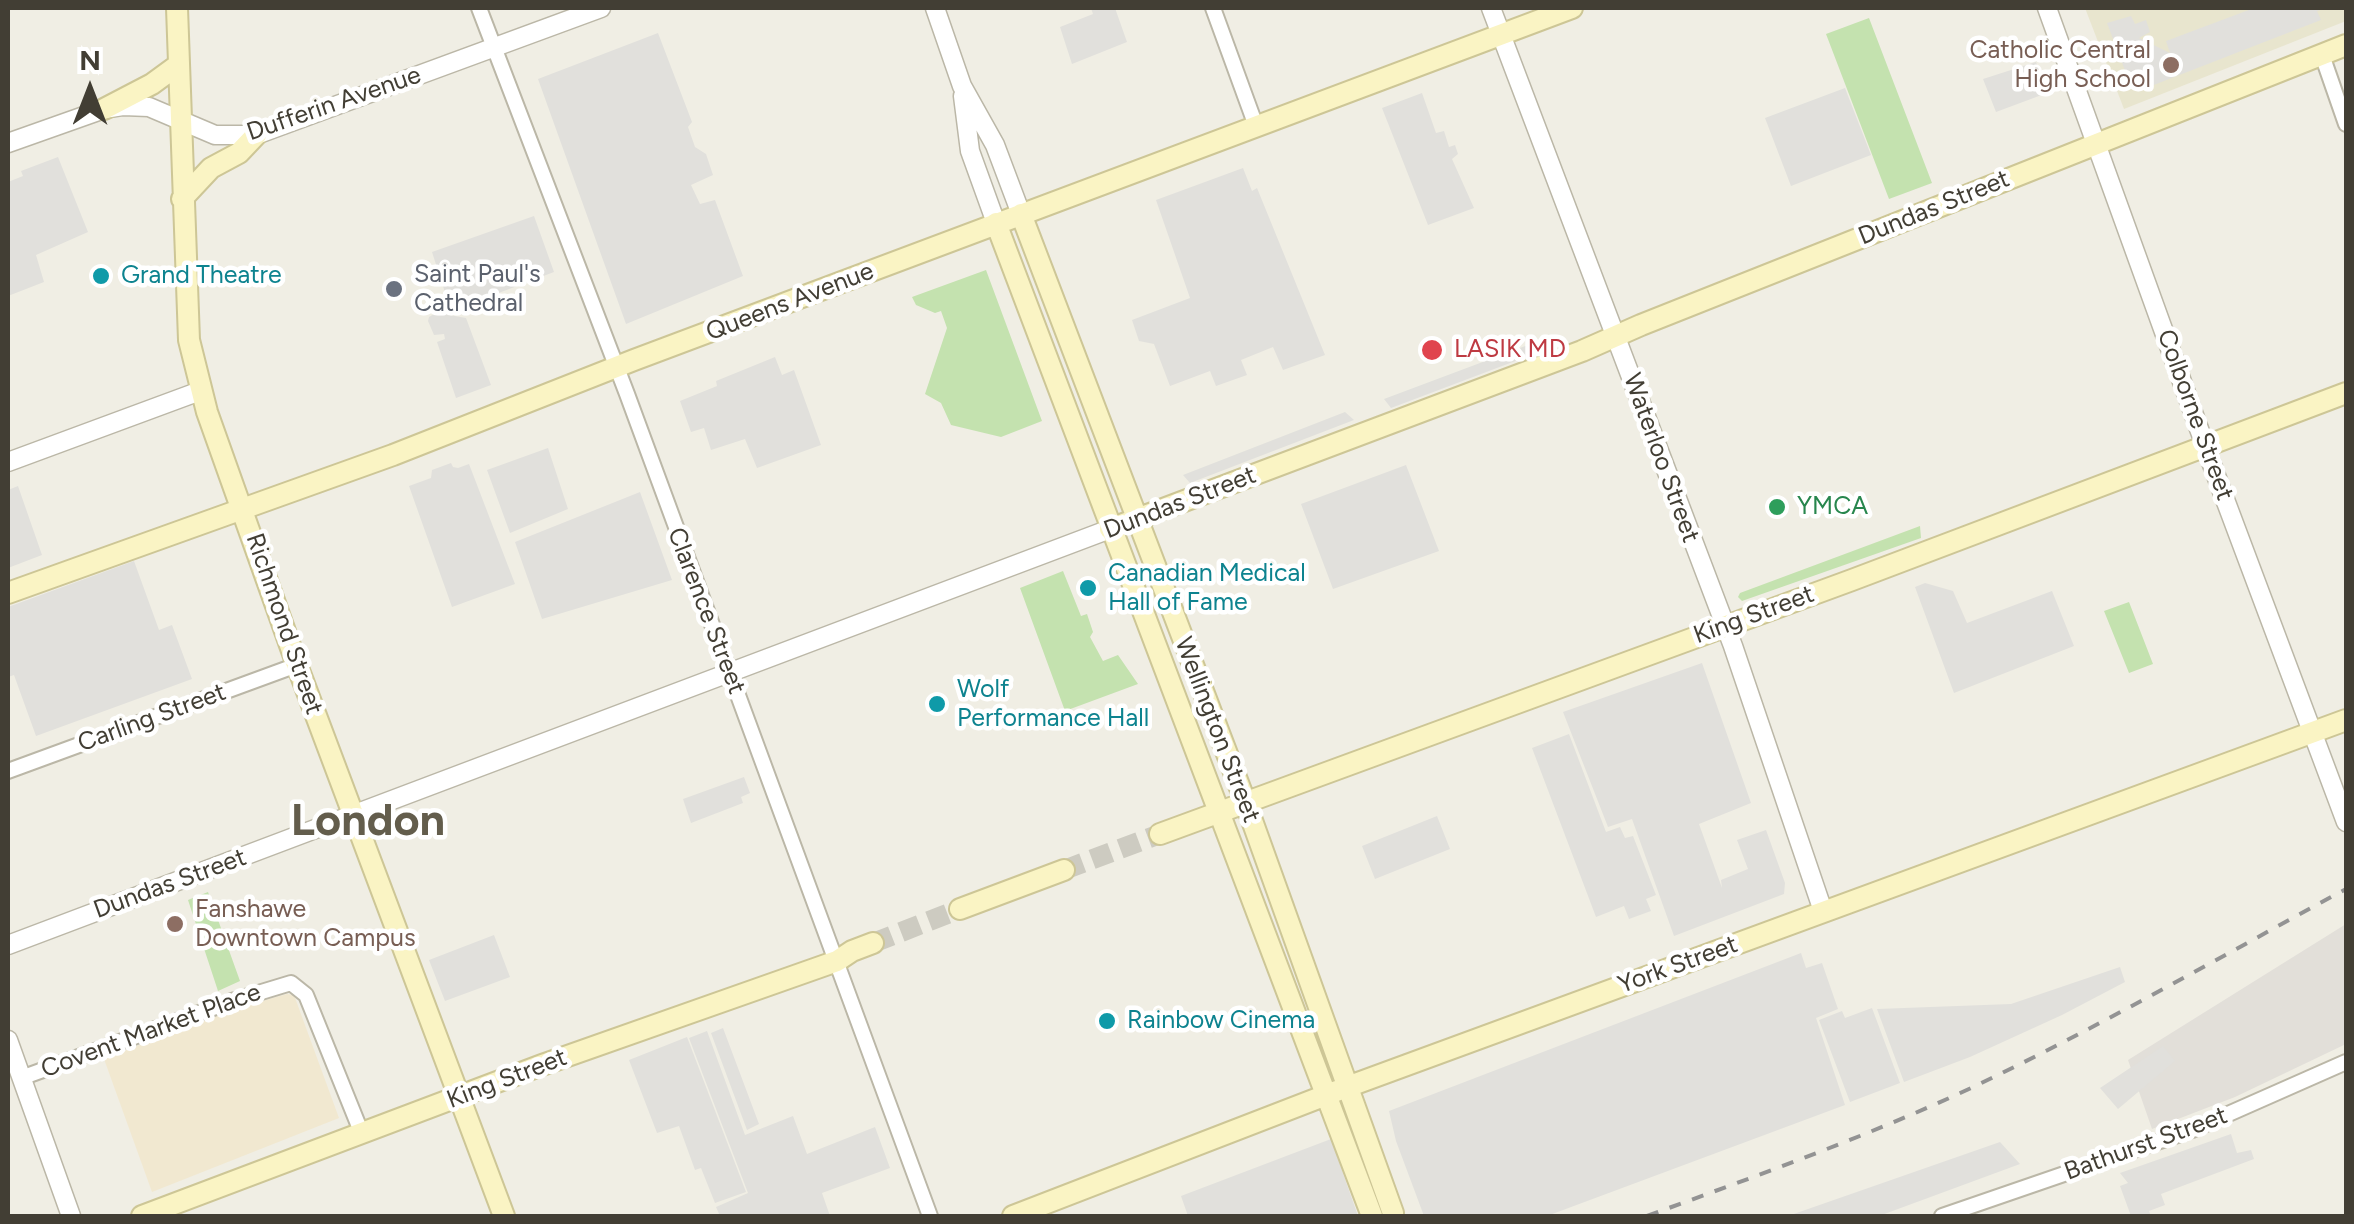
<!DOCTYPE html>
<html>
<head>
<meta charset="utf-8">
<style>
  body { margin:0 }
  #map { position:relative; width:2354px; height:1224px; overflow:hidden; background:#f0eee4; font-family:Figtree,sans-serif }
  canvas { display:block }
  .frame { position:absolute; inset:0; border:10px solid #423e34; pointer-events:none }
  .north { position:absolute; left:40px; top:40px; width:100px; height:100px; -webkit-text-stroke:8px #fff; paint-order:stroke; rotate:0deg; font-size:28px; font-weight:700; line-height:40px; text-align:center; color:#423e34 }
  .north::after { content:''; display:block; margin:auto; width:35px; height:45px; background:#423e34; clip-path:polygon(50% 0,100% 100%,50% 72%,0 100%) }
</style>
</head>
<body>
<div id="map">
<canvas width="2354" height="1224"></canvas>
<div class="frame"></div>
<div class="north">N</div>
</div>
<script>
const ctx = document.querySelector('canvas').getContext('2d');
ctx.lineJoin = 'round';
function fillPath(path, color) { ctx.fillStyle = color; ctx.fill(path, 'evenodd'); }
function strokePath(path, color, width, dash) { ctx.strokeStyle = color; ctx.lineWidth = width; ctx.lineCap = dash ? 'butt' : 'round'; ctx.setLineDash(dash || []); ctx.stroke(path); }
function label(font, color, halo, rows, align = 'center') {
  ctx.font = font + ' Figtree,sans-serif'; ctx.lineWidth = 9; ctx.setLineDash([]); ctx.textBaseline = 'middle'; ctx.strokeStyle = halo; ctx.fillStyle = color; for (const [text, x, y, turn = 0] of rows) {
    ctx.save(); ctx.translate(x, y); ctx.rotate((+turn || 0) * Math.PI / 180); ctx.textAlign = isNaN(turn) ? turn : align; if (halo) ctx.strokeText(text, 0, 0); ctx.fillText(text, 0, 0); ctx.restore();
  }
}
fillPath(new Path2D(`
  M287,994L294,995L339,1118L152,1192L104,1059L219,1013Z`), '#f1e8d0');
fillPath(new Path2D(`
  M2346,924V1044L2235,1097L2152,1129L2128,1060Z`), '#e2dfd9');
fillPath(new Path2D(`
  M2085,8H2346V21L2124,109Z`), '#e8e5ce');
fillPath(new Path2D(`
  M1869,18L1932,183L1889,199L1826,34Z
  M986,270L1042,421L1001,437L951,425L941,403L925,394L947,328L941,311L935,313L916,305L912,297Z
  M1920,526L1921,538L1742,601L1738,597L1740,593Z
  M1063,571L1081,616L1087,614L1093,632L1090,637L1103,661L1118,655L1138,684L1065,711L1020,588Z
  M2129,602L2153,664L2129,673L2104,611Z
  M208,892L240,981L218,991L188,900Z`), '#c4e2af');
fillPath(new Path2D(`
  M1091,8H1115L1127,42L1072,64L1060,27L1093,14Z
  M2254,8H2327L2317,11L2321,20L2146,88L2141,78L2129,81L2107,23L2131,16L2135,24L2146,20L2150,32L2139,38L2170,53L2166,41Z
  M658,33L692,122L688,127L695,147L706,154L713,175L691,185L700,204L715,200L743,276L626,324L538,79Z
  M2036,62L2047,93L1996,112L1983,79Z
  M1845,88L1871,155L1791,186L1765,118Z
  M1422,93L1436,133L1444,131L1449,147L1455,145L1458,154L1452,159L1474,208L1428,225L1382,108Z
  M58,157L88,232L36,255L44,282L8,296V182L23,176L21,171Z
  M1243,168L1252,191L1257,188L1325,355L1283,370L1273,347L1241,360L1247,375L1216,386L1210,371L1170,386L1154,344L1139,341L1132,320L1190,298L1156,200Z
  M534,216L554,272L451,311L432,252Z
  M442,299L449,315L466,318L491,385L456,398L437,342L445,339L444,334L434,335L428,321L429,317L439,311L436,301Z
  M1552,336L1563,343L1391,408L1384,399Z
  M775,357L782,375L794,370L821,445L757,468L745,439L711,450L704,428L691,432L680,401L717,386L716,381Z
  M1345,412L1354,420L1190,483L1183,475Z
  M548,448L568,509L510,533L487,470Z
  M451,463L453,467L458,468L469,464L515,584L452,607L409,486L431,478L432,470Z
  M1406,465L1439,551L1333,589L1301,504Z
  M18,486L42,555L8,568V490Z
  M640,492L672,580L542,619L515,542Z
  M134,561L159,630L172,625L192,679L36,736L14,675L8,677V607Z
  M1925,583L1953,591L1967,623L2052,591L2074,646L1954,693L1915,587Z
  M1702,663L1751,803L1699,824L1722,888L1721,880L1748,869L1737,840L1766,830L1785,883L1784,894L1674,936L1632,819L1608,827L1563,712Z
  M1569,734L1606,832L1620,827L1625,838L1633,836L1656,895L1646,899L1651,911L1629,919L1624,906L1596,917L1532,748Z
  M744,777L750,793L741,797L743,803L691,823L683,799Z
  M1437,816L1450,849L1375,879L1362,846Z
  M494,935L510,977L445,1001L429,960Z
  M1801,953L1806,968L1822,963L1838,1009L1816,1018L1845,1105L1547,1216H1424L1396,1141L1389,1111Z
  M2120,967L2125,982L2062,1015L1970,1057L1904,1082L1877,1009L2011,1004Z
  M1872,1008L1900,1083L1850,1102L1819,1020L1842,1011L1845,1018Z
  M723,1028L759,1124L747,1130L711,1033Z
  M707,1031L745,1135L793,1116L807,1154L875,1127L890,1168L822,1193L830,1216H720L716,1207L748,1193L689,1038Z
  M687,1037L746,1192L715,1203L701,1168L695,1170L679,1126L657,1133L629,1060Z
  M2163,1046L2175,1061L2118,1109L2100,1088Z
  M2231,1134L2237,1153L2251,1150L2254,1159L2161,1194L2165,1205L2149,1211L2151,1216H2131L2120,1186L2128,1183L2120,1173Z
  M1331,1139L1358,1216H1188L1181,1196Z
  M2000,1142L2020,1164L1879,1216H1788Z`), '#e1e0dc');
strokePath(new Path2D(`
  M1064,870L1160,834
  M873,943L960,909`), '#cdcbc1', 20, [20, 10]);
const minor = new Path2D(`
  M479,8L627,394L930,1216
  M1213,8L1256,126
  M2322,55L2346,124
  M8,771L297,665
  M21,1078L235,1000L291,983L306,995L362,1134
  M1942,1216L2192,1130L2346,1062`);
const tertiary = new Path2D(`
  M935,8L962,86L995,145L1021,214
  M1491,8L1733,646L1823,911
  M2047,8L2211,462L2346,822
  M963,96L970,151L996,223
  M8,143L104,109L123,106L149,107L215,135H256L601,8
  M8,462L200,391
  M8,945L1110,529
  M8,1040L71,1216`);
const secondary = new Path2D(`
  M177,8L189,340L207,412L297,665L504,1216
  M104,109L152,84L178,65
  M182,199L211,168L239,153L256,135
  M1021,214L1245,801L1393,1213
  M996,223L1372,1216
  M1110,529L1582,351L1641,325L2346,45
  M8,593L393,455L634,360L1572,8
  M1160,834L1852,580L2346,393
  M960,909L1064,870
  M142,1216L542,1065L837,961L852,951L873,943
  M1013,1216L1347,1087L2346,720`);
strokePath(minor, '#bbb7a7', 18);
strokePath(tertiary, '#bbb7a7', 21);
strokePath(secondary, '#cdc696', 24);
strokePath(minor, '#fff', 14);
strokePath(tertiary, '#fff', 18);
strokePath(secondary, '#faf4c4', 20);
strokePath(new Path2D(`
  M1647,1216C1756,1176 1866,1137 1971,1088C2099,1027 2222,956 2346,889`), '#939393', 4, [12, 12]);
for (const [x, y, r, color] of [
  [2171,65,10,"#8d6e63"],
  [101,276,10,"#0f9aa8"],
  [394,289,10,"#6b7280"],
  [1432,350,12,"#e0444e"],
  [1777,507,10,"#2e9e5b"],
  [1088,588,10,"#0f9aa8"],
  [937,704,10,"#0f9aa8"],
  [175,924,10,"#8d6e63"],
  [1107,1021,10,"#0f9aa8"]
]) { const dot = new Path2D(); dot.arc(x, y, r, 0, 2 * Math.PI); ctx.fillStyle = color; ctx.fill(dot); strokePath(dot, '#fff', 4); }
label('25px', '#785e54', '#fff', [
  ["Catholic Central",2151,51],
  ["High School",2151,80],
  ["Fanshawe",195,910,"left"],
  ["Downtown Campus",195,939,"left"]
], 'right');
label('25px', '#423e34', '#fff', [
  ["Dufferin Avenue",334,104,-19],
  ["Dundas Street",1934,208,-22],
  ["Queens Avenue",790,302,-21],
  ["Colborne Street",2195,415,70],
  ["Waterloo Street",1661,458,70],
  ["Dundas Street",1180,503,-21],
  ["Clarence Street",706,611,69],
  ["King Street",1754,615,-20],
  ["Richmond Street",284,624,71],
  ["Carling Street",152,718,-20],
  ["Wellington Street",1217,730,69],
  ["Dundas Street",170,884,-20],
  ["York Street",1678,965,-20],
  ["Covent Market Place",151,1031,-20],
  ["King Street",507,1079,-21],
  ["Bathurst Street",2146,1144,-20]
]);
label('25px', '#5b616d', '#fff', [
  ["Saint Paul's",414,275],
  ["Cathedral",414,304]
], 'left');
label('25px', '#0d838f', '#fff', [
  ["Grand Theatre",121,276],
  ["Canadian Medical",1108,574],
  ["Hall of Fame",1108,603],
  ["Wolf",957,690],
  ["Performance Hall",957,719],
  ["Rainbow Cinema",1127,1021]
], 'left');
label('25px', '#be3a42', '#fff', [
  ["LASIK MD",1454,350]
], 'left');
label('25px', '#27864d', '#fff', [
  ["YMCA",1797,507]
], 'left');
label('bold 45px', '#635d4c', '#fff', [
  ["London",368,822]
]);
</script>
</body>
</html>
